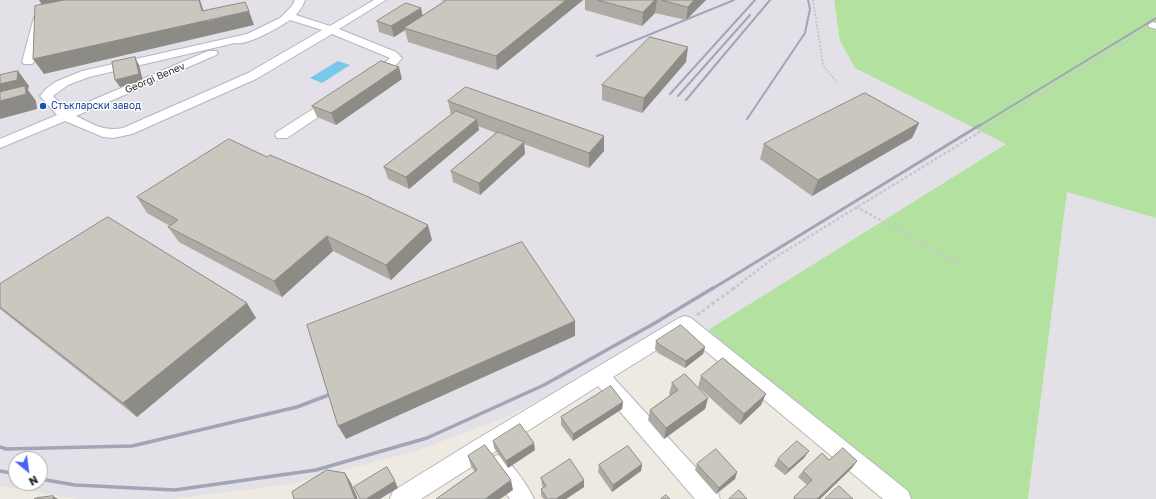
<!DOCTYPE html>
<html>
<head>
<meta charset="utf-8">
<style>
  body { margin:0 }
  #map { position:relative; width:1156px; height:499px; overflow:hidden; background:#eee9e1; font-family:"Golos Text",sans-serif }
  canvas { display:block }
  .north { position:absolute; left:8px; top:451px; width:40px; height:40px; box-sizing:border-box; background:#fff; border:1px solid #ababab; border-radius:50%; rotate:151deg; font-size:11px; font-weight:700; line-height:16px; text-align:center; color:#2d2d2d }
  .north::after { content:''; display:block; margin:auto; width:14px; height:18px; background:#4860f3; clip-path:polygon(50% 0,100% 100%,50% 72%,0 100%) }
</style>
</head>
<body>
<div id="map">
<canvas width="1156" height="499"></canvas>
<div class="north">N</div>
</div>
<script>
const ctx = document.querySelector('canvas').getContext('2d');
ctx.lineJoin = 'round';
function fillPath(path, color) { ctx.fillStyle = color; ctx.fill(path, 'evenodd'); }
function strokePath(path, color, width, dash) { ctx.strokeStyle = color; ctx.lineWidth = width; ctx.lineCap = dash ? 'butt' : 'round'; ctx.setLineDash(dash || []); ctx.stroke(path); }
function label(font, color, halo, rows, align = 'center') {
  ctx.font = font + ' "Golos Text",sans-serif'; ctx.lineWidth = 3; ctx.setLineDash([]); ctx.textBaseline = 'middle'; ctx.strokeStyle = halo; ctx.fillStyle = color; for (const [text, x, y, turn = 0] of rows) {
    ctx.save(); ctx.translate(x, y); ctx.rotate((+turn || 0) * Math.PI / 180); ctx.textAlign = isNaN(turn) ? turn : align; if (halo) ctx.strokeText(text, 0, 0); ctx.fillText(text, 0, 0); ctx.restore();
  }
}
fillPath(new Path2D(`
  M0,0H834L840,41L855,68L1006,144L708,330L907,499L681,324L586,377L504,418L416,451L291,484L172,499H77L0,486ZM16,459H40V483H16Z
  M1067,192L1156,218V499H1028Z`), '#e3e0e7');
fillPath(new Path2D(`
  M834,0H1156V218L1067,192L1028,499H907L708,330L1006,144L855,68L840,41Z`), '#b3e2a0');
fillPath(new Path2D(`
  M338,61L350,65L322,83L310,78Z`), '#79c7eb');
const minor = new Path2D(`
  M295,0H305L302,7L296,15L330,26L374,0H386L339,29L396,52L402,58C395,67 381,82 369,79L367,76C373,69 383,65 390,58L332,34L256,79L132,134L113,138L103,137L65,121L0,148V139L57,115L40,96L46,89L55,82L82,71L247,34L280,18L292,6ZM290,20L322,30L248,73L123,128C104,132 93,124 76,116L216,55L218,53L216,51H208L67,111L53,96L68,85L89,77L235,43C247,46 280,27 290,20Z
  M39,14L44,17L34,62L32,64H24L22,62L34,17Z
  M1153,22L1156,23V29L1149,27L1148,25Z
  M334,97L338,98L340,101L338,104L287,138H277L275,135L277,132L330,98Z
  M685,316L691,318L908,491L911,499H883L684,333L613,377L717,491L720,499H695L598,386L421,499H390L393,491L477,439L679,318Z
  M498,455C511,460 528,486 534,499H510L491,472L487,465L491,458Z`);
strokePath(minor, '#b4b6c0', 2);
strokePath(new Path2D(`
  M813,0L823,65L837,83
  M989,126L1145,30`), '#c8c8c8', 2, [2, 1.5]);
strokePath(new Path2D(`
  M856,207L916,239L965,268
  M733,289L771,260L991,125`), '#c8c8c8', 2.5, [3, 2]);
strokePath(new Path2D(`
  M697,315L734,288`), '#c8c8c8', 3, [3.5, 2.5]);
fillPath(minor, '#fff');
strokePath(new Path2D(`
  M597,56L734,0
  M670,94L755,0
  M678,96L750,15
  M686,100L770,0
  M747,119L805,33L810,9L808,0
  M979,126L1156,18`), '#a3a5b6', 2);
strokePath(new Path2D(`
  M712,289L980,125`), '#a3a5b6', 3);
strokePath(new Path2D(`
  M0,447L6,449L132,446L297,407L339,391
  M0,471L16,474
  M40,479L75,485L175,490L316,470L427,438L544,385L655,323L713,288`), '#a3a5b6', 3.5);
fillPath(new Path2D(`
  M440,0H583L497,70L408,42L405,30L394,37L379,32L377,21L421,8L422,16L445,1Z
  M585,0H706L686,20L655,13L642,26L585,10Z
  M686,62L642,113L602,100V85Z
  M402,79L336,125L317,117L312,106Z
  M448,101L604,136V151L589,168L524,144L525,154L480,195L453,182L451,171L496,133L478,126L479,130L409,189L388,179L384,167L451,115Z
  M919,123L912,138L812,196L760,159L764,144Z
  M267,157L371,199L432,240L391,280L333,251L282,297L179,242L168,227L170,226L147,213L137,197Z
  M0,284L256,318L137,417L0,309Z
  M656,341L705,347L703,354L685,368L658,353L655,349Z
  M701,376L761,405L740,425L698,387Z
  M672,383L708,398L705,409L664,439L648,420L650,410L670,395L669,394Z
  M623,402L622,409L573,441L561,425V417Z
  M493,441L535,450L508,468L494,448Z
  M468,456L513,490L475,472L471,466Z
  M804,458L785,475L774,466L778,459Z
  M829,460L857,461L852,468L820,499H793L807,485L798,477L803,471Z
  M642,464L641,471L612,492L598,472L599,465Z
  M697,464L737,472L735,479L716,494L695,470Z
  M541,478L584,487L566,499H544L541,496V489L543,488L542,485Z`), '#aeaba4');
fillPath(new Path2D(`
  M39,0H110L47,13Z
  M199,0H200L207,21L249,11L254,25L44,74L33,59L202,11Z
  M566,0H583L497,70L496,56Z
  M655,0H657L655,13L642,26L643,12Z
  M694,0H706L686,20L688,7Z
  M421,8L423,18L404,28L405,30L394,37L391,26Z
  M688,47L686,62L642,113L644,98Z
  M135,57L139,65L143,81L120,87L115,80Z
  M399,67L402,79L336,125L331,113Z
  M18,71L29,86L28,90L36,101L37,109L0,119V84Z
  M477,119L479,130L409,189L406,177Z
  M919,123L912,138L812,196L818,180Z
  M604,136V151L589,168V153Z
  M524,142L525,154L480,195L479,183Z
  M428,225L432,240L391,280L386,265Z
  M327,236L333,251L282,297L274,281Z
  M247,303L256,318L137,417L123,403Z
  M575,321V336L346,439L338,426Z
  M705,347L703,354L685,368L686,361Z
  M766,394L761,405L740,425L744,414Z
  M708,398L705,409L664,439L666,428Z
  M623,402L622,409L573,441V434Z
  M534,443L535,450L508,468L506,461Z
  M809,451L804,458L785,475L789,469Z
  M857,461L852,468L820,499H817Z
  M642,464L641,471L612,492L613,485Z
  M737,472L735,479L716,494L719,488Z
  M345,473L351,483L358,499H355Z
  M511,480L513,490L500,499H485Z
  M584,480V487L566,499H556Z
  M395,481L398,488L380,499H366Z
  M53,496L58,499H54Z`), '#8d8b86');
const building = new Path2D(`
  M64,0H199L202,11L245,2L249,11L33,59L35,6Z
  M447,0H566L496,56L404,28Z
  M598,0H655L643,12Z
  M662,0H694L688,7Z
  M406,3L421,8L391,26L377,21Z
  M650,37L688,47L644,98L602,85Z
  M135,57L139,74L115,80L112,62Z
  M381,61L399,67L331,113L312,106Z
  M18,71L17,80L0,84V75Z
  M25,86L26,94L0,101V92Z
  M466,87L604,136L589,153L448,101Z
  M865,93L919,123L818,180L764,144Z
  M456,111L477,119L406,177L384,167Z
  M498,132L524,142L479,183L451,171Z
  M229,139L267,157L270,155L371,198H370L428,225L386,265L327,236L274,281L168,227L178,220L137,197Z
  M108,217L247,303L123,403L0,307V284Z
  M522,242L575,321L338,426L307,325Z
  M681,325L705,347L686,361L660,345L656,341Z
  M723,358L766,394L744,414L701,376Z
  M685,374L708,398L666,428L650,410L678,390L672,383Z
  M611,386L623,402L573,434L561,417Z
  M520,424L534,443L506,461L493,441Z
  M797,441L809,451L789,469L778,459Z
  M485,445L511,480L485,499H436L477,470L468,456Z
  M628,446L642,464L613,485L599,465Z
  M843,448L857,461L817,499H795L794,497L812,480L803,471L822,453L829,460Z
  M716,449L737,472L719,488L697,464Z
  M570,459L584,480L556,499H547L541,489L546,486L541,478Z
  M387,467L395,481L366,499H360L354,487Z
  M327,470L345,473L355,499H294L292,492Z
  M839,486L853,499H825Z
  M739,490L747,499H729Z
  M666,495L670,499H661Z
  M53,496L54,499H34L36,498Z`);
fillPath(building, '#cac7bf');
strokePath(building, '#8d8b86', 1);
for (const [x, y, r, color] of [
  [43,106,4,"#1a4fb4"]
]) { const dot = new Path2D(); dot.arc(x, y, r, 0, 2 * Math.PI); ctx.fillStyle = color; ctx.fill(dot); strokePath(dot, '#fff', 1.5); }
label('10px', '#2d2d2d', '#fff', [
  ["Georgi Benev",155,78,-23]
]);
label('10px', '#164399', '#fff', [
  ["Стъкларски завод",51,106]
], 'left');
</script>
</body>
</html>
